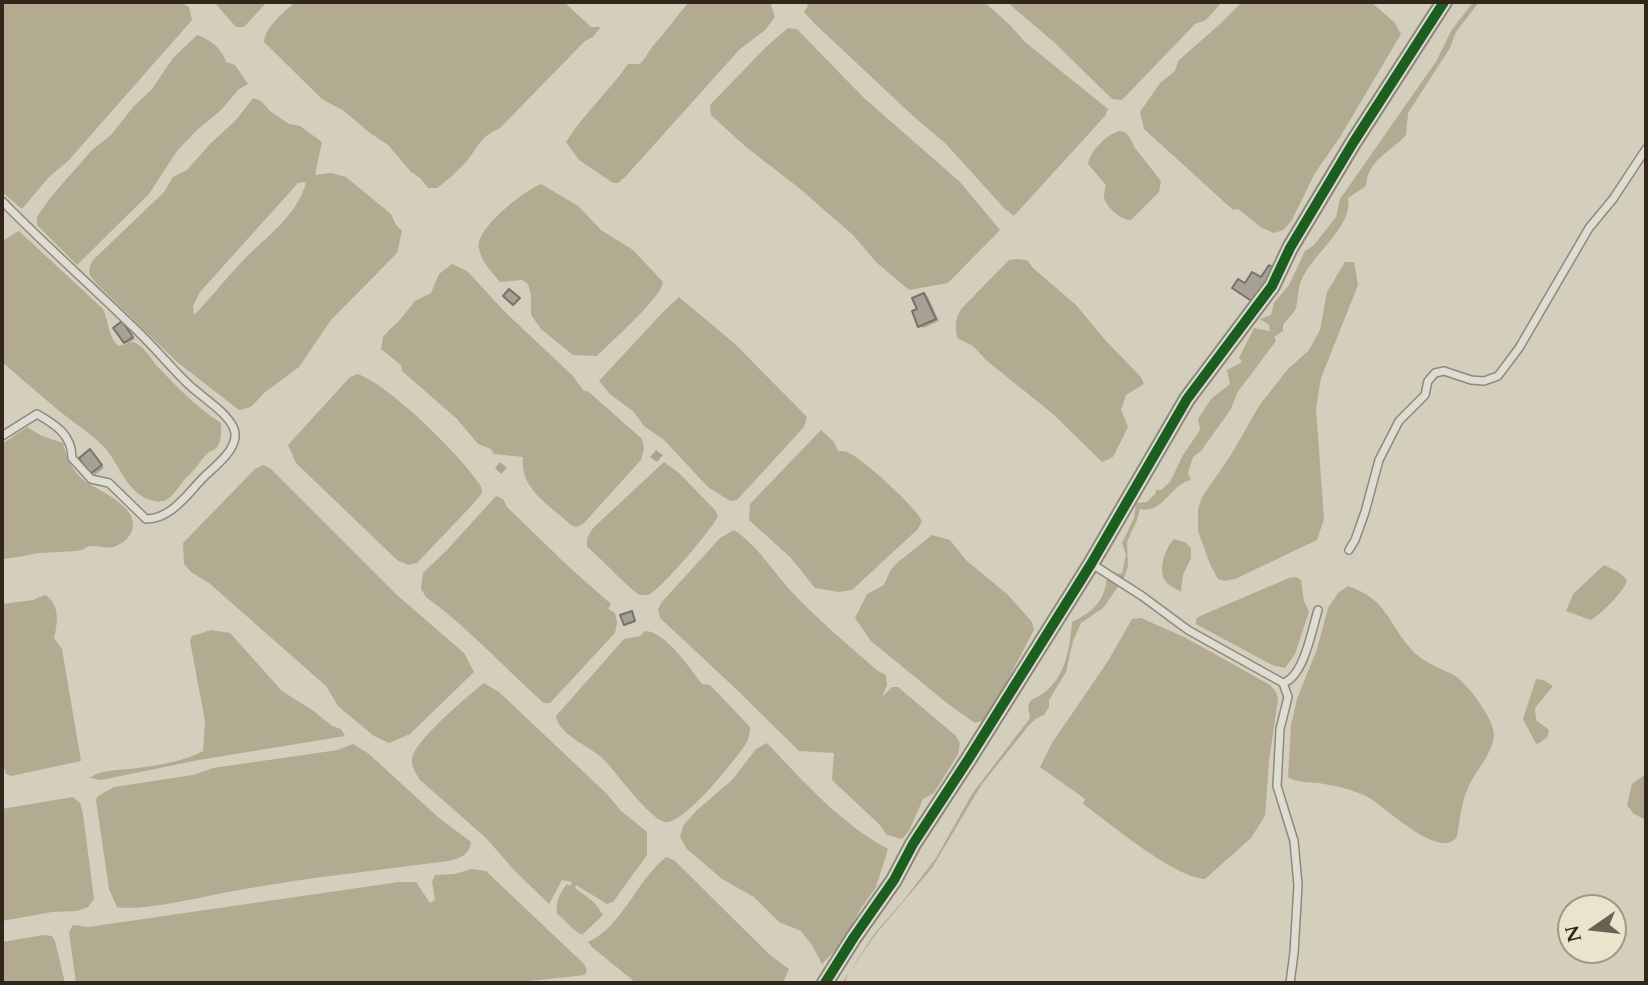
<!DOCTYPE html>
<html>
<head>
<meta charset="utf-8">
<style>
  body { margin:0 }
  #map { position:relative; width:1648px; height:985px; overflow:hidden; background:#d4cfbc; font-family:Cardo,serif }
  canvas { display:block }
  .frame { position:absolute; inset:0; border:4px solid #312619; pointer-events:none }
  .north { position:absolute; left:1557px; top:894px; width:70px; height:70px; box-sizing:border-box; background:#eae4cd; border:2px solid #a09885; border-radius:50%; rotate:256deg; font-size:19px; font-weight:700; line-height:28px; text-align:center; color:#312619 }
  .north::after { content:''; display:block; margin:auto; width:24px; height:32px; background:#6a6152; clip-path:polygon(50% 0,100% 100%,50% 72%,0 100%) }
</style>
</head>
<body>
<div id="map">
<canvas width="1648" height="985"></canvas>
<div class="frame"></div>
<div class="north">N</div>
</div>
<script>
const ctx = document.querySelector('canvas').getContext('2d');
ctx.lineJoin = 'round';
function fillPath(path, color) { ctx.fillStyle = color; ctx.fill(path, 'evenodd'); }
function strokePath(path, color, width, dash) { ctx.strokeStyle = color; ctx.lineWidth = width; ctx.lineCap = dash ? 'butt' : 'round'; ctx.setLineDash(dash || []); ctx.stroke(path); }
fillPath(new Path2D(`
  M2,2H180L189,7L192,20L69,160L48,178L22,209L2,192Z
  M214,2H267L244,27H236Z
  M295,2H564L591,27H601L593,37L585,41L499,129C482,135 478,147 467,161C458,171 448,180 437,188H428L420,178L411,172L388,145L370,133L344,111L322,99L264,42C265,27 284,12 295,2Z
  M689,2H770L775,17L765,30L739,50L626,176L618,183H613L579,160L566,142C583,114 609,92 628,64H640C646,58 648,52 653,46C665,32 677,16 689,2Z
  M806,2H984L1010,25L1025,42L1108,109L1105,116L1014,216L1004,208L946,144L913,116L815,24L804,12L808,6Z
  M1007,2H1222L1206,20L1195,24L1122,100L1112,99L1056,44Z
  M1242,2H1371L1394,22L1401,34L1340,137L1315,173L1292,220L1283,230L1274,233L1262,228L1238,209L1233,210L1144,129L1140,112L1160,83L1175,71L1178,61L1220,24Z
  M1473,2H1479L1456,32L1450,48L1408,113L1406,135C1390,153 1368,159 1366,186L1348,198C1354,226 1312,254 1301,281C1298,289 1298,299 1296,308C1294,314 1287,319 1283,325V331L1274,337L1276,341L1237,393L1231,409L1201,451L1193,457L1188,473L1191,480C1169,485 1164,514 1140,509L1137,520L1127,542L1128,566L1124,578L1103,608L1081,623L1073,641L1066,672L1049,700V707L1044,715L1037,718L1030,724L982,784L932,868L876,934L848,974L845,983H842L875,933L903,901L936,858L972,794L1030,718L1028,706L1031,700C1064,686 1069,655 1072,622C1094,611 1105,601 1107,576L1122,573L1126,555L1122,543L1134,518L1136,503L1147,502L1155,494L1156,490H1161L1170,482L1183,455L1200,430L1198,419L1211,399L1230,384L1227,370L1242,362L1239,358L1254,328L1270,331L1269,325L1260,319L1271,315L1274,303L1289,285L1305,251L1314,245L1336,217L1340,199L1437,60L1451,31Z
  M788,28L797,29L863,97L960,182L1000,230L948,283L909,290L876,262L853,235L799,188L746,147L711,115L710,105L766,47Z
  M197,35C210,39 223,50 226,62L235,65L248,84L239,89L221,110L196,131L177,151L149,194L77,265L37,225V217L50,198L92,150L111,135L134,106L152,89L173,58Z
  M253,98L261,101L270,111L289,124L300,126L322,142L315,175L331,173L346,177L391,214L396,225L402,231L397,253L331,320L299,367L264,393L251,407L239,410L177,362L96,283C88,274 87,271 93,260L164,192L173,177L187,170L210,144L236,120ZM306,182C298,217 261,240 238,266C223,282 209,300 194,315L193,306L200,292L298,183Z
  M1119,131L1125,132L1129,136L1135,148L1161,181L1159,192L1131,220C1121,220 1107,208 1104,198C1104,196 1105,187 1106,185L1088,164C1090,151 1106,135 1119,131Z
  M541,184L578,206L601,230L633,250L663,282C661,298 611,342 597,356L573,355L541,329L531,315V295L528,284L522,280L500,282C492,272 482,263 479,249C474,229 524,191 541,184Z
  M19,231L103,309C109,322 108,336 118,346L134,342C145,347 150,358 157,366C176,386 197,408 221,423C221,430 222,443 216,448C213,451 209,451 207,454C200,461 197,467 190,474C178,484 172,505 155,501C128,497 120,465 105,448C93,435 77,425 63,414C42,397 22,379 2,362V241Z
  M1017,259L1027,260L1033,268L1076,305L1106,341L1141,377L1144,384L1126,395L1121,410L1128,427L1113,457L1102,462L1053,414L986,360L973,346L957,338C955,326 955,319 961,309L1009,260Z
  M1345,262H1354L1358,285L1321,378L1316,408L1324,519L1317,540L1235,579L1224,581L1218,579L1210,564L1198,531V509L1202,497L1231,455L1259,406L1287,370L1309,350L1320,330L1327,292Z
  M452,264L467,271L505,312L573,376L583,390L589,392L642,439L644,449L641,460L583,524L576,527L571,525C550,505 519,489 523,457L494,454L491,449L478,444L457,419L402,371L401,365L381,349L383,337L389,330L398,322L415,301L431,293L439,274Z
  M679,297L735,344L807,417L804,427L737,500L730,501L708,487L664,440L644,426L634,412L610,394L599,381L662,313Z
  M358,374C393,388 459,454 481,486L482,493L474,503L417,563L408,565L397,560L296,463L288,445L350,377Z
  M27,427L42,436L63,443C76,493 99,480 127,510C138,522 133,538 118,545C109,550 101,546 92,546C87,546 82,551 77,551C64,552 51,552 39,553C26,555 15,558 2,559V444Z
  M821,430L834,442L838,451C842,451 845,451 849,453C863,459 917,508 922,521L918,529L852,590L839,592L815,588L790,557L749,520L750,504Z
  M664,462L679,473L715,510L718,516C713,528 663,587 650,594C649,595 641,595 640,595C633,593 598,555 587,547V538L593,528Z
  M263,465L270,468L397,595L464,653L474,672L410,734L389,743L374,736L338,706L326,686L209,583L191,572L184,564L183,543L255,469Z
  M496,496L503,499L507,507L569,567L611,604L608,609L615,613L617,622L615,633L550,703H544C504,668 469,628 426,597L421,589L423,573L447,550Z
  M734,530C758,546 771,569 790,590C817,619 848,645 878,671L886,675L887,685L882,697L892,687H898L956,736L960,743L958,754L934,793L923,799L909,831L902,839L887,835L879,824L832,780L834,753L799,751L735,688L660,618L658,610L661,603L720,538Z
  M932,535L950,540L966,560L1007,594L1032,622L1034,630L993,708L984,720L975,723L948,704L871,641L855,618L867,594L884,585L890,571L898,562Z
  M1174,539L1185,542L1191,548V558L1183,575L1181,592C1177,589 1169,586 1166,582C1157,571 1165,548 1174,539Z
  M1604,565C1613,569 1620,572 1627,580C1624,592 1601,614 1591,620L1566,611L1573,594Z
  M1296,577L1301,580L1304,601L1309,612L1295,654L1285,668L1272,665L1196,624V619L1200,616L1289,578Z
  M1348,586C1389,601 1386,621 1411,649C1421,661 1439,668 1452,674C1467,682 1494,719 1494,735C1493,754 1475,771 1468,788C1461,803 1460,820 1457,836C1442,862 1387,809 1371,799C1357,790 1335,786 1319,783C1308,782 1297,783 1288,777L1291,725L1297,699L1317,649L1328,608L1338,593Z
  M45,595C60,604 58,623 54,638L62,649L81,761L11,776L6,774L3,764L2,604L33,600Z
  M1141,618L1186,638L1270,685L1276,692L1278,699L1269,761L1265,816L1251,838L1205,879C1173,877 1111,824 1083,804L1085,799L1040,767L1052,743L1108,661L1132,619Z
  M211,630L230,633L282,691L315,712L332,726L341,729L345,736L199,760L101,780L90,778C100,769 125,770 138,768C159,765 185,761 203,751L205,721L190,641L192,636Z
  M645,631C666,632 689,667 702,684L710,685L750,727C750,732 749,737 747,742C737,758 683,826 665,822C649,819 616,771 602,758C588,745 559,735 556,716L624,639L640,636Z
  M1536,679L1543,680L1553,686L1535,708L1536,720L1549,730L1548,736L1540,743L1536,744L1523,719Z
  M484,683L499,692L607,794L621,811L647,832V855L613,902L607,904L576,885L575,888L595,903L603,915L582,935C572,930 566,920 557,914C555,903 560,892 567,884L570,886L572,882L562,880L549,904L514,870L486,838L419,779C416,773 411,766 412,759C414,741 469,695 484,683Z
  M767,743C804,782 840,823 888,849L876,887L860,910L843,943L822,964L812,945L801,931L779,922L754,897L722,879L686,848L680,837L683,826L696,811L732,780L756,749Z
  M353,744L369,754L439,818L471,842C469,856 460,858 448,861C380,870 312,877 245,889C212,894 146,912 117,907L109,889L96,800L98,796L114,787L193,775L213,768L338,750Z
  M1643,776L1646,777V820L1634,814L1627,805L1632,784Z
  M73,797L80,803L83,814L94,899L88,907L77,911L52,912L2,921V809Z
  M666,857L674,860L770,955L789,969L783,983H636L592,947L588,942C622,927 636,881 666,857Z
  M472,869L486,871L584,964L587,970L585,975L511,983H76L69,932L73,925L88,927L399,882H416L430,903L435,900L432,882L435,875L454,874Z
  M44,935L52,936L55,941L65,983H2V942Z`), '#b2aa91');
fillPath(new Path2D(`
  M924,295L928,297L939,321L923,328L920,325L919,310Z
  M122,323L135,339L128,344L125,342Z
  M656,450L663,455L657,462L650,457Z
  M90,452L104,468L95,475L92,472Z
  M500,462L507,468L501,474L495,468Z`), '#0003');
const building = new Path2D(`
  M1269,265L1278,270L1256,304L1232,288L1238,279L1245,283L1252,272L1261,277Z
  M509,289L520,298L513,305L503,296Z
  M924,293L936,319L918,327L912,311L917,309L912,298Z
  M122,321L133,337L124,343L113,328Z
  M90,449L102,465L90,474L79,458Z
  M632,611L635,621L624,625L620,615Z`);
fillPath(building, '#a6a194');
strokePath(building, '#767267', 2);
const service = new Path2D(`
  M2,201C43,243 87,282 129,323C149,341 166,362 185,381C198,395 227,411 234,429C241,449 212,468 201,480C186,496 170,519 146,519L109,483L91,479L72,458C72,435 56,425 37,414L2,436
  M1349,550L1355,540L1365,512L1379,460L1399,421L1425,395L1428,381L1435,373L1444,371L1471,380L1484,381L1498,376L1519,348L1589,228L1613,199L1646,149
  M1092,564L1142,596L1188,630L1283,683L1288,697L1280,729L1277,786L1294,841L1298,885L1294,953L1290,983
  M1283,683C1304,677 1312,629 1318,610`);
const minor = new Path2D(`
  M825,983L854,937L894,880L913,844L968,760L1091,564L1187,399L1272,286L1290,248L1353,143L1444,2`);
strokePath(service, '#8d897c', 10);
strokePath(minor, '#8d897c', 18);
strokePath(service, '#dfdcd2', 7);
strokePath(minor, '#dfdcd2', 14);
strokePath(new Path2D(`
  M825,983L854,937L894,880L913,844L968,760L1091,564L1187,399L1272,286L1290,248L1353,143L1444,2`), '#1b5e20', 10);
</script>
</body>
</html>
